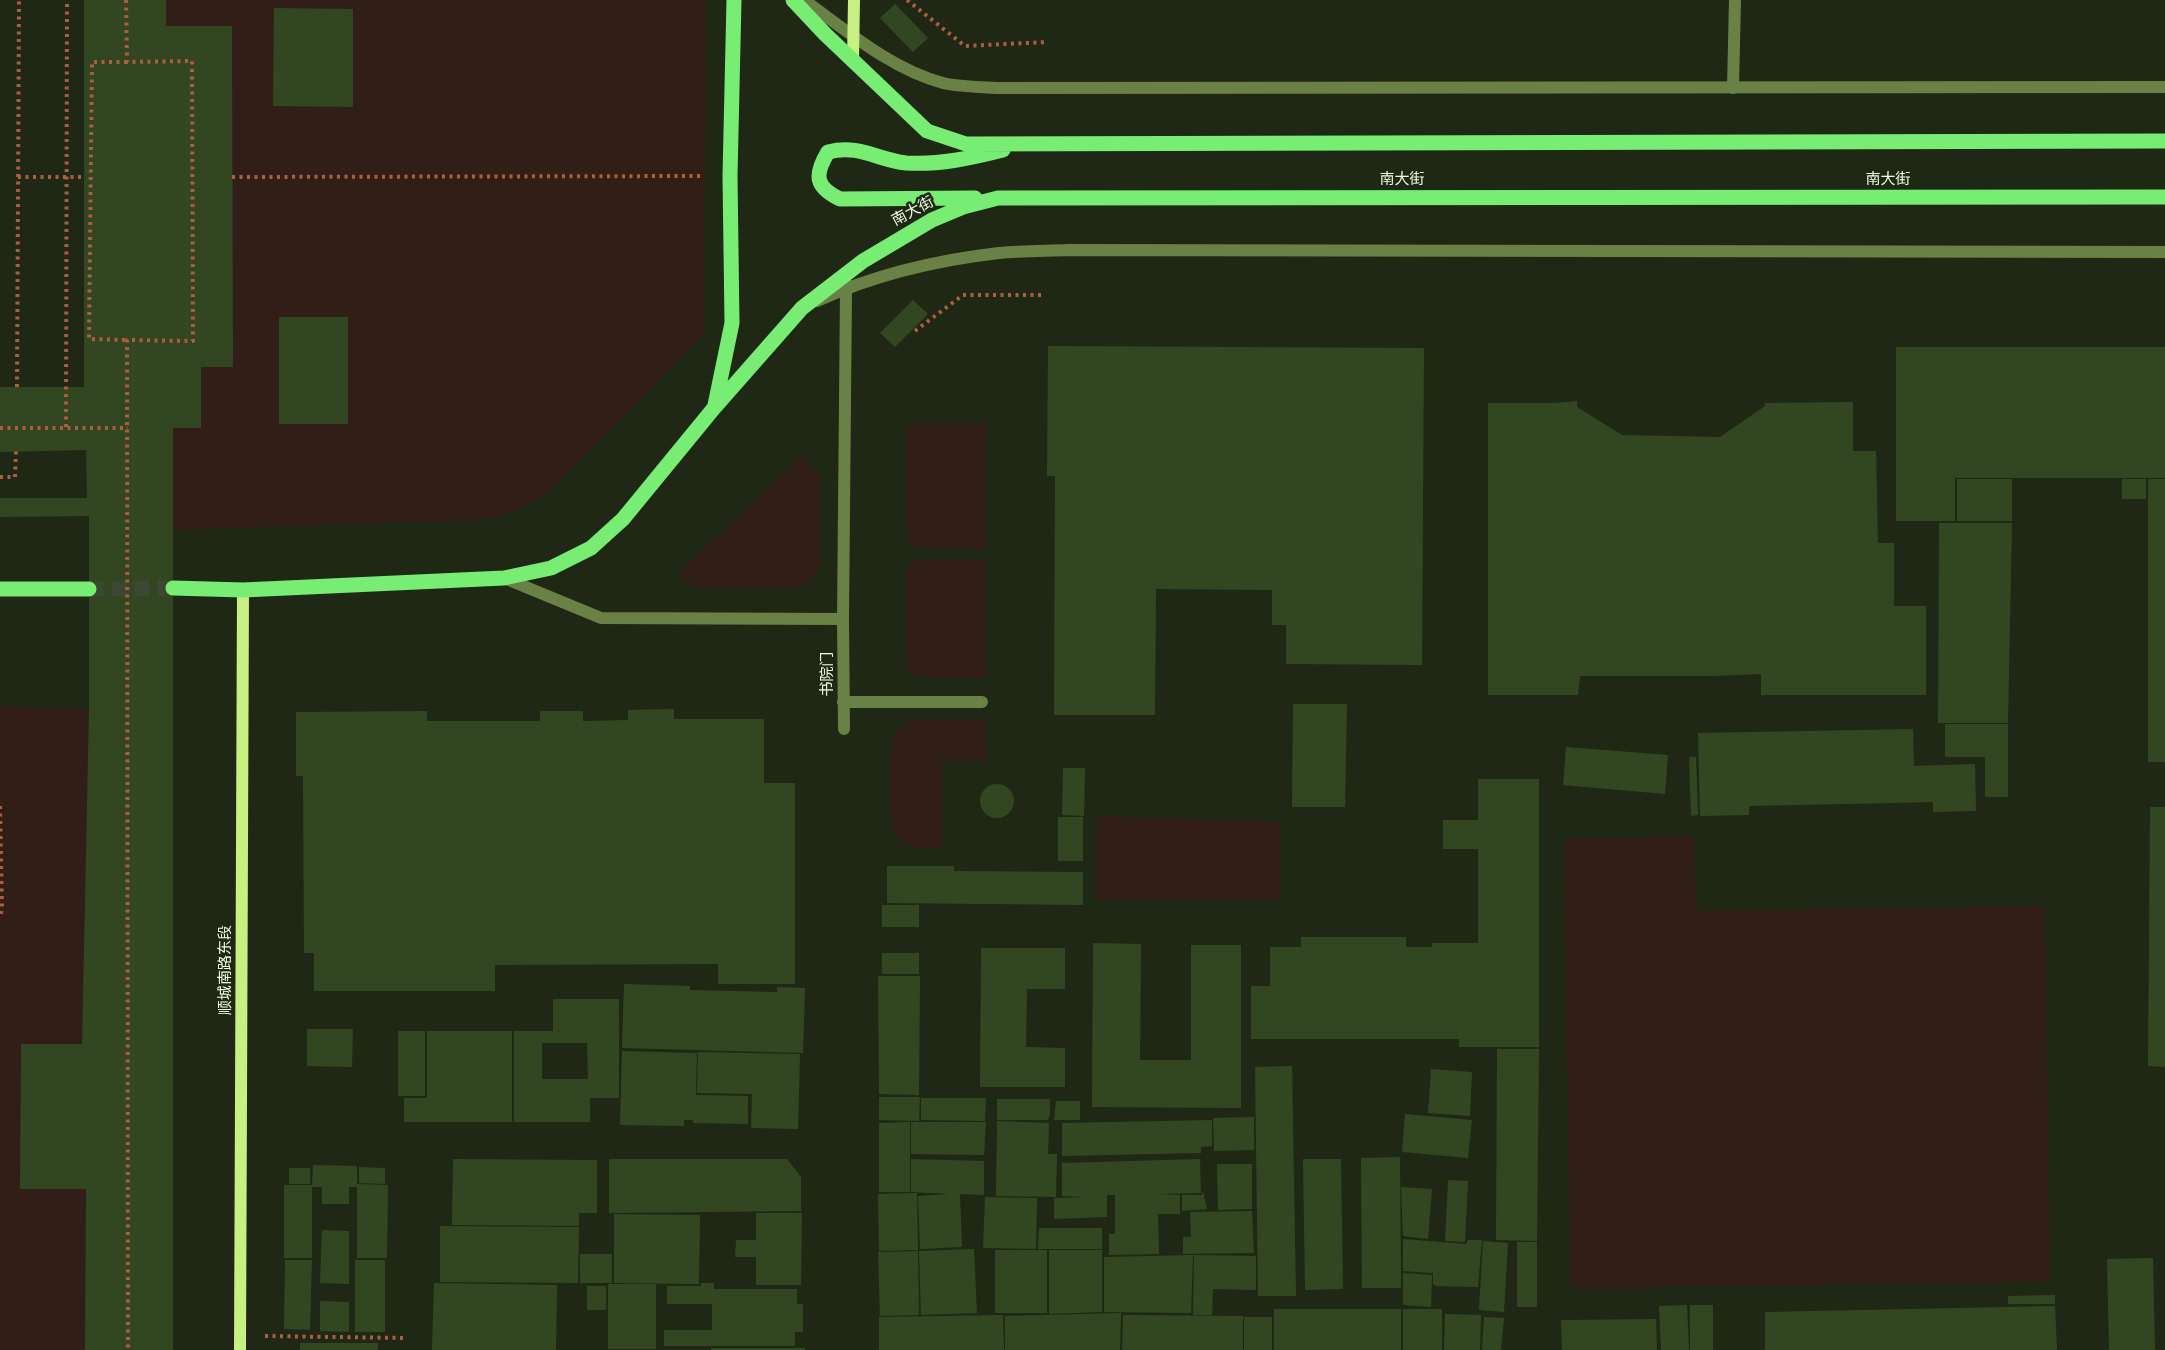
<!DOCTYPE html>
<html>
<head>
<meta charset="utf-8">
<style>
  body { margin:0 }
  canvas { display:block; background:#1e2814 }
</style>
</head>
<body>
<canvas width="2165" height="1350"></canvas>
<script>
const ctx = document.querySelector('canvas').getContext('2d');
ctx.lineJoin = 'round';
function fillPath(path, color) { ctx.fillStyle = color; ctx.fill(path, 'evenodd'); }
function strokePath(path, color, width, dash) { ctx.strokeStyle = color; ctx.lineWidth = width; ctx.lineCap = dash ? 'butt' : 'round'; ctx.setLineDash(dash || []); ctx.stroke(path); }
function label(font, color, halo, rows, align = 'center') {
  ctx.font = font + ' Roboto,"Noto Sans SC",sans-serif'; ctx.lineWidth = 5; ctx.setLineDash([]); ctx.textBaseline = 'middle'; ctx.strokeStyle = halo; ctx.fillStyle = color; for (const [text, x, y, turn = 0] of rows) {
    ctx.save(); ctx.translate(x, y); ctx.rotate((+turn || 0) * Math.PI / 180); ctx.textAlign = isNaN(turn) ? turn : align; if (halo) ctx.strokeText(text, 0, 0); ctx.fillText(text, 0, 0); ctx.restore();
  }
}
fillPath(new Path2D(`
  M166,0H706L704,334L564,477L536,501L503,515L480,520L173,530V428L201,367L233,366L232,26H166Z
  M914,424H987V548H919L909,543L907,539L905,437L909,428Z
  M802,456L820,475V557L818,570L811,581L800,587L785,588H694L679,572Z
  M919,560H987V677H919L914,676L907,669L905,573L909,564Z
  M0,706L89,708L82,1044L21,1045V1150L86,1189L85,1350H0Z
  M917,719H987V761H942V848C917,848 897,851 891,821V746C894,730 902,722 917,719Z
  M1097,816L1280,821V900H1097Z
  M1694,836L1696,911L2045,906L2050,1282L1570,1288L1564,838Z`), '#311f17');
fillPath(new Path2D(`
  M84,0H166V26H232L233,367H201V428H173V1350H85L86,1189H20L21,1044H82L89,708V516L0,517V498H87L86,450L0,452V387H84Z
  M895,4L928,38L913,52L880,18Z
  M274,8L353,9V107L273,106Z
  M913,300L928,314L895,347L880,333Z
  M279,317H348V424H279Z
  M1048,346L1424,348L1422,665L1286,664V625H1272V590L1156,589L1155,715H1054L1055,476H1047Z
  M1896,347H2165V478H1955V521H1896Z
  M1577,401V407L1622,435L1720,437L1765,406V403L1853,402V451H1876L1878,543H1894V606H1926V695H1761V674L1712,676H1580L1578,695H1488V403H1555Z
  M1957,479H2012V521H1957Z
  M2122,479H2146V499H2122Z
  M2148,479H2165V762H2148Z
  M1939,523H2012L2008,723H1938Z
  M1293,704H1347L1345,807H1292Z
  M674,709V719H764V783H795V984H718V964L495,965V991H314V953H304L303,776H296V712L427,711V721H540V711H583V721L628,720V710Z
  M1945,724H2008V797H1985V757H1945Z
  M1913,729L1914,766L1975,764L1976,811L1933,812V802L1893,803L1749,806V815L1700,816L1698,733Z
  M1566,747L1668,755L1665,794L1563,785Z
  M1689,757H1696L1698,815L1691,816Z
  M1063,768H1085L1084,816L1062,815Z
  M1478,779H1539V1047H1459V1039H1251V986H1270V947H1301V937H1406V947H1432V943H1478V849H1443V820H1478Z
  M980 801a17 17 0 1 1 34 0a17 17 0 1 1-34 0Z
  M2150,807H2165V1067L2148,1066Z
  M1058,817H1083V861H1058Z
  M887,866H954V871L1083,872V905L887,903Z
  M882,905H919V927H882Z
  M1093,943L1141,944L1140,1060H1191V945H1241V1108L1092,1107Z
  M981,948H1065V989H1027L1026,1047L1065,1048V1087H980Z
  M882,953H919V974H882Z
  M878,976H920L919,1095L879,1094Z
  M624,984L690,986V990L777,992V987L805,988L803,1053L622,1048Z
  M553,999H619V1098H590V1122H514V1031H553ZM542,1043H587L588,1079H542Z
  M307,1029H353L352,1067L307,1066Z
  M398,1031H425V1096H398Z
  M427,1031H512V1122H404V1098H427Z
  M1497,1049H1539L1537,1241L1496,1240Z
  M622,1051L697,1053L696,1095L748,1096V1124L693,1123V1120H684V1126L620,1125Z
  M698,1052L800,1054L798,1129L751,1128L752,1094L697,1093Z
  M1292,1066L1296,1296H1258L1255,1067Z
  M1431,1069L1472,1072L1470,1116L1428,1113Z
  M879,1097H920L919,1121L879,1120Z
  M921,1098H986L985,1121L921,1120Z
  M997,1099H1050V1115L1048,1120H997Z
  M1056,1101H1080V1120H1054Z
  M1405,1114L1472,1120L1468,1158L1402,1152Z
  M1254,1117V1150L1214,1151L1213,1118Z
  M1212,1120V1146L1201,1147V1153L1062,1156V1123Z
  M997,1121L1049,1123L1048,1154H1057L1056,1197L996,1196Z
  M910,1122V1192H879V1123Z
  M911,1122H986L984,1155L911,1154Z
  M1400,1157L1401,1288H1362L1361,1158Z
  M453,1159L597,1160V1213H579V1226L452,1225Z
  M609,1159H787L801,1177V1211L609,1213Z
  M911,1159L984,1161V1195L960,1194L962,1247L920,1249L918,1196L949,1194L911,1192Z
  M1200,1159L1201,1193L1160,1194L1180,1195V1214H1158L1159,1254L1109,1255V1234H1115V1195H1107V1217L1054,1219V1198L1085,1197L1062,1196V1163Z
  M1303,1159H1341L1343,1289L1305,1290Z
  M1217,1164H1252V1209L1218,1210Z
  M313,1165L357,1166V1184L388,1185L387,1258H357V1187H349V1204H322V1187H312Z
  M359,1167L385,1168V1184L359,1183Z
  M289,1168H310V1184H289Z
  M1448,1180L1468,1181L1465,1242L1445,1241Z
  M284,1185H312V1258H284Z
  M1401,1187L1432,1189L1428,1239L1403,1236Z
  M1203,1191L1207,1209L1182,1211V1195H1202Z
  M917,1193L918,1250L879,1251L878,1194Z
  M985,1197L1037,1198L1036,1249L983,1248Z
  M1252,1211L1254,1253L1183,1254V1237H1191L1190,1212Z
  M756,1213H802L801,1285H756V1257H735L736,1240H756Z
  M614,1214L700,1215L699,1284L614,1283Z
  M440,1226L579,1227L578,1283L440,1282Z
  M1039,1228H1102V1249H1038Z
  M322,1230L349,1231V1284L320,1283Z
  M1403,1239L1466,1244L1468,1240H1482L1478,1287L1437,1286L1433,1284V1273L1403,1271Z
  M1483,1241L1508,1243L1504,1312L1479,1310Z
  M1517,1242H1537V1307H1517Z
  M974,1249L977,1313L921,1315L919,1251Z
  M995,1250H1047V1313H995Z
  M1049,1250H1102V1312L1049,1314Z
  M918,1251L919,1315L880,1316L878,1252Z
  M580,1254H612V1283H580Z
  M1193,1255L1191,1313L1104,1312V1257Z
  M1194,1255L1256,1256V1290L1213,1289L1212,1315H1193Z
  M2153,1258L2155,1350H2109L2107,1259Z
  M285,1260H312L310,1330L284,1329Z
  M355,1260H385V1332H355Z
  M1403,1273L1432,1275L1431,1307L1403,1305Z
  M434,1283L557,1285L556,1350H432Z
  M701,1283H714V1289H797V1304H803V1332H795V1346H664V1330H712V1304H667V1286H701Z
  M608,1284H656V1349H608Z
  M587,1286H606V1310H587Z
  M2055,1295V1304H2008V1296Z
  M320,1301L349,1302V1332L320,1331Z
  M1687,1305L1689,1350H1661L1659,1306Z
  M1690,1305H1713V1350H1690Z
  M2055,1306L2057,1350H1765V1312Z
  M1274,1309H1401V1350H1274Z
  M1403,1309H1442V1350H1403Z
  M1121,1313L1120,1350H1005V1316Z
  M1445,1314L1481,1315L1480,1350H1444Z
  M1003,1315L1004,1350H879V1317Z
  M1123,1315L1243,1316V1350H1122Z
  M1244,1317H1272V1350H1244Z
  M1484,1317L1504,1318L1501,1350H1482Z
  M1656,1319L1657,1350H1562L1561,1320Z
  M300,1343H378V1350H300Z
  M711,1348H805V1350H711Z`), '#334622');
strokePath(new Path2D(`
  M89,589L173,588`), '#3d4832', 15, [15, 8]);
strokePath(new Path2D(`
  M126,0L127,62L192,61L193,341L127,340L128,1350
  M907,0L965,46L1047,42
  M127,62H92L89,339L127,340
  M18,177H84
  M232,177L702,176
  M915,331L963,295H1042
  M17,387L19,0
  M66,427L67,0
  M0,428H128
  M0,477H15L16,451
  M0,806L2,908L0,918
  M265,1336L406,1338`), '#ad5e40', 4, [3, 4.5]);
strokePath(new Path2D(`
  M1733,88L1735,0
  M843,702H982`), '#6a8145', 12);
strokePath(new Path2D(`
  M804,0C847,31 891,69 943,83C960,87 981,87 999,88L2165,87
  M817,301C874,275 937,260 999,253C1021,251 1045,251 1068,250L2165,252
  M504,578L601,618L843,619L846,290L848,285
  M843,619L844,729`), '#6a8145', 12);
strokePath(new Path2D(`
  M853,59L854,0
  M240,1350L243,590`), '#c8ef81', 12);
strokePath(new Path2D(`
  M793,0L825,34L927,131L966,144L2165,141
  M975,198L840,199C815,187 814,175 828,152C860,144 877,160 906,163C940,165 971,158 1003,150
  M715,405L732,323L730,176L734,0
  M173,588L243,590L504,578L551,568L591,548L623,519L714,408L802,308L863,261L932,220L963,207L998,198L2165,197
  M0,589H89`), '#78ed73', 15);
label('15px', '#eefbde', '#1e2814', [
  ["南大街",1402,180],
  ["南大街",1888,180],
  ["南大街",913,212,-28],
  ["书院门",828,674,-90],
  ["顺城南路东段",226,970,-90]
]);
</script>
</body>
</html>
